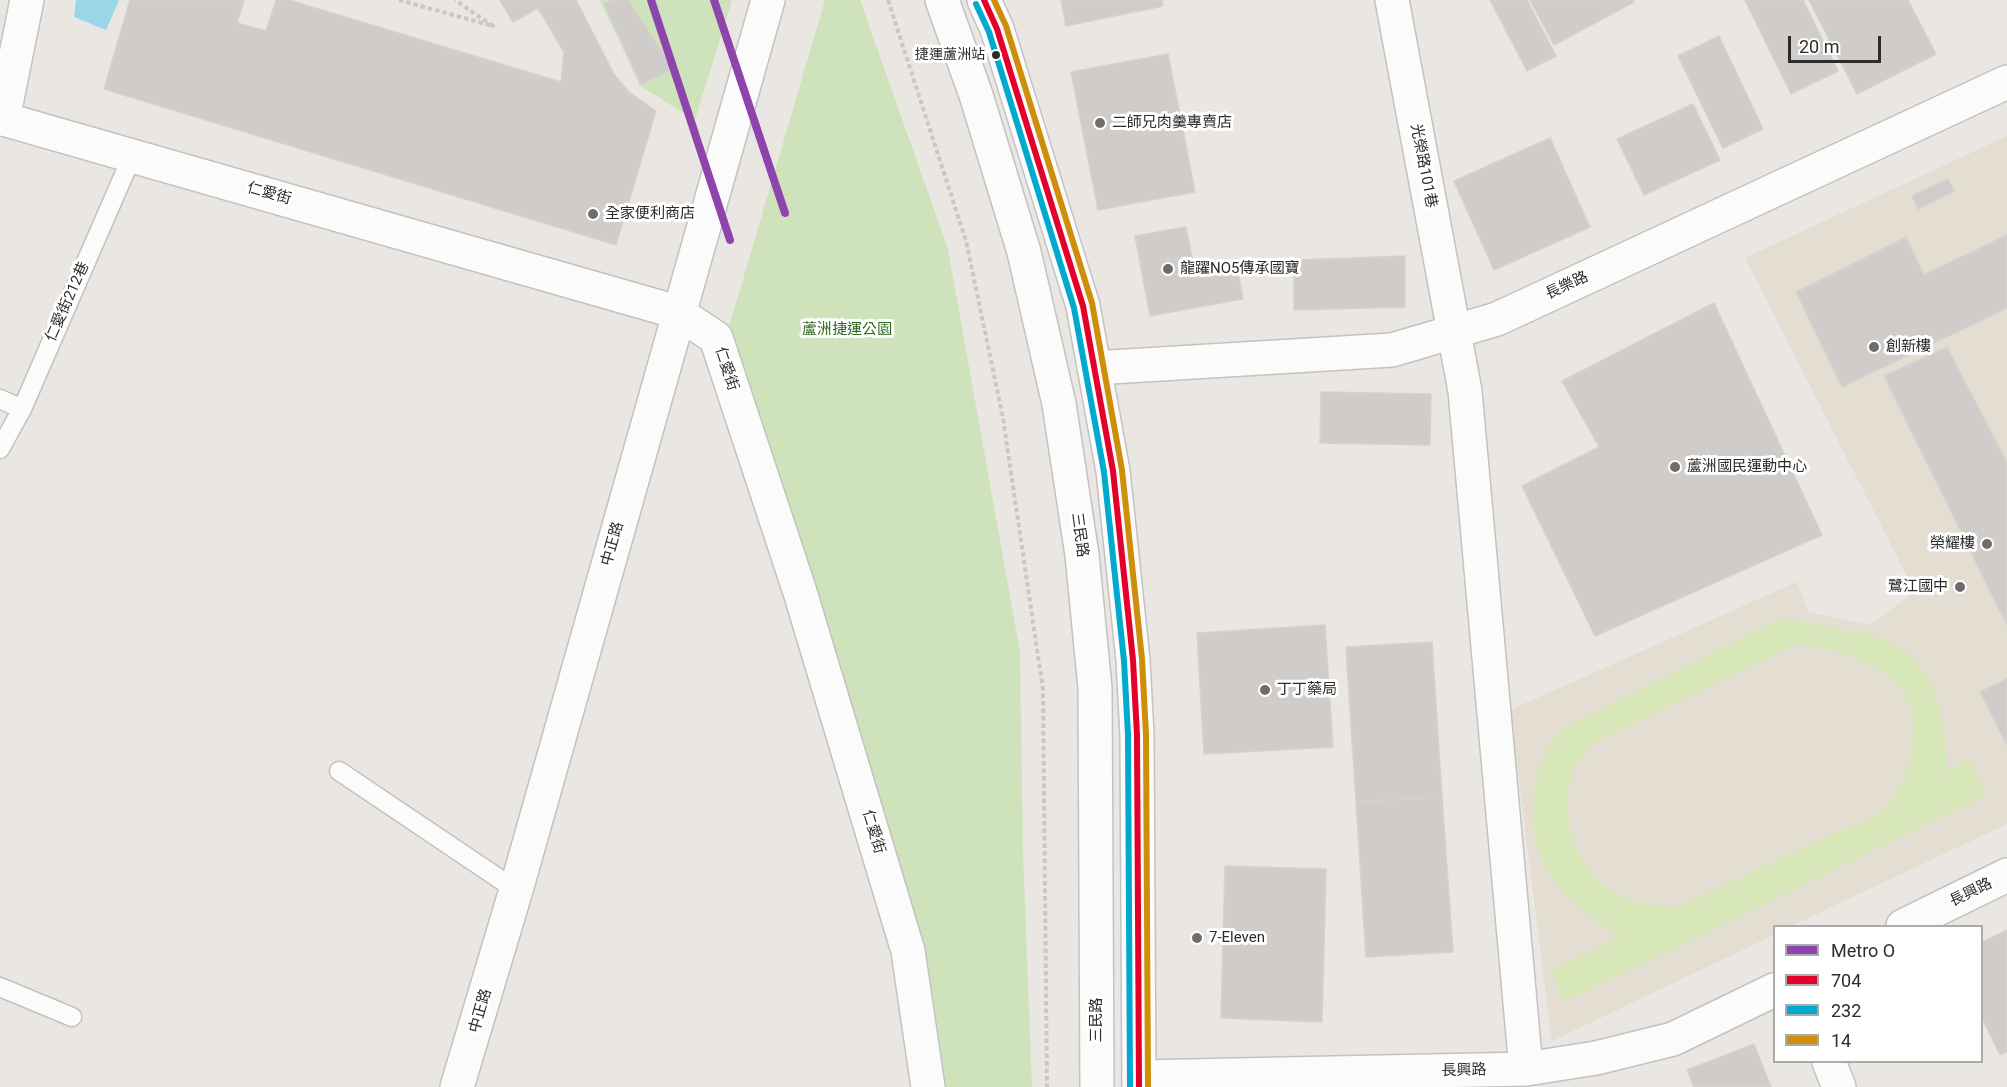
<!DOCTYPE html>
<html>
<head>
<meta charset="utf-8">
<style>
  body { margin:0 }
  #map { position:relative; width:2007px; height:1087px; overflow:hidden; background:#eae6e2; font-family:Roboto,sans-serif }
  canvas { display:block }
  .legend { position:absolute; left:1773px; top:925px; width:210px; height:138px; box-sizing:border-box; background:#fff; border:2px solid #ababab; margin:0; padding:8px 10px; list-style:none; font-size:18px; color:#2c2c2c }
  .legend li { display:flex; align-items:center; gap:12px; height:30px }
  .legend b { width:30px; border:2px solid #ababab }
  .scale { position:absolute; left:1788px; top:36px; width:93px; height:27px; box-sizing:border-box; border:3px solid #2c2c2c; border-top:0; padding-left:8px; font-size:18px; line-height:21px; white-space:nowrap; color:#2c2c2c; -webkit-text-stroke:4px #fff; paint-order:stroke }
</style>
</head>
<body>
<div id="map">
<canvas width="2007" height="1087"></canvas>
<ul class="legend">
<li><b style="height:8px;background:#8e44ad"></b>Metro O</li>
<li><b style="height:8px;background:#e4002b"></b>704</li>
<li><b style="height:8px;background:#00a9ce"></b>232</li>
<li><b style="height:8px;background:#ce8e09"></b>14</li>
</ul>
<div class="scale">20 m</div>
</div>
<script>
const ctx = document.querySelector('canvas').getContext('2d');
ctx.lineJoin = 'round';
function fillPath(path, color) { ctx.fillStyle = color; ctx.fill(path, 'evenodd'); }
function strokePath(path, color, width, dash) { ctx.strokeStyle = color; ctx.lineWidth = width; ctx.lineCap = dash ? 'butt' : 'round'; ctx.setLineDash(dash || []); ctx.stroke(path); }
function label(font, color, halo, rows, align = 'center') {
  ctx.font = font + ' Roboto,"Noto Sans TC",sans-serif'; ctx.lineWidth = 6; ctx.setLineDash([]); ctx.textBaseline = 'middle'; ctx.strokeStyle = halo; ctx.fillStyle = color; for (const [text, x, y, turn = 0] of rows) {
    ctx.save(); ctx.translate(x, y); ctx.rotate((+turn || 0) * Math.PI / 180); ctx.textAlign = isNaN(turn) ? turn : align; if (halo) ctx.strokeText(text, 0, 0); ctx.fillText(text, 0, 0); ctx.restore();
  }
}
fillPath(new Path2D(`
  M2007,136V824L1791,926H1774V935L1552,1041L1510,710L1797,582L1808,612L1869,625L1915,592L1745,258Z`), '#e4ddd1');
fillPath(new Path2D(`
  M600,0H732L695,120L640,86Z
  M825,0H860L948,249L1020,652L1023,850L1032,1087H932L775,489L729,327Z`), '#cee3bc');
fillPath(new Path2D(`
  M1780,619C1802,621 1822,625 1843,630C1854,632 1865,633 1875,636C1936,654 1946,715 1948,770L1970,760L1986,796L1564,1002L1550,970L1618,938C1599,921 1574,907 1558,887C1527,851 1526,794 1546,752C1549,744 1557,736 1562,729ZM1797,644C1862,654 1928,677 1911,757C1907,773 1897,797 1885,809C1876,818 1848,827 1835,833C1781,858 1728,883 1674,908C1650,905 1624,902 1604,886C1572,861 1558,806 1575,768C1579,760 1585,752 1590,745Z`), '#d8e7ba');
fillPath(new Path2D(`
  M76,0H119L106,30L74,17Z`), '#99d7e8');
const building = new Path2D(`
  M130,0H244L237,23L266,31L276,0H289L561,82L564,52L538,8L513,22L500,0H576L614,74L628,91L656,111L616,245L104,89Z
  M611,0H628L673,68L641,85L604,4Z
  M1061,0H1162L1163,6L1066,26Z
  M1490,0H1527L1556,56L1527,71Z
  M1530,0H1633L1634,2L1554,45Z
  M1745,0H1803L1838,71L1791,94Z
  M1809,0H1908L1936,54L1857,94Z
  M1719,36L1763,129L1723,148L1678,56Z
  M1168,54L1195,192L1098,210L1071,72Z
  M1693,104L1720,160L1644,195L1617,139Z
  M1550,138L1590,227L1494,270L1454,181Z
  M1948,179L1954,191L1918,209L1912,196Z
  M1186,227L1195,273L1237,266L1243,299L1150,316L1135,236Z
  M2007,235V308L1842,387L1796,292L1906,237L1924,275Z
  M1405,256V307L1294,310V260Z
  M1714,303L1822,535L1595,636L1522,486L1599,447L1562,381Z
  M1947,347L2007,463V625L1884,376Z
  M1321,392L1431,394L1430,445L1320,443Z
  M1325,625L1333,747L1204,754L1197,633Z
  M1432,642L1442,797L1356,802L1346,647Z
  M2007,679V745L1980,692Z
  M1442,797L1453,952L1366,957L1356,802Z
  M1225,866L1326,869L1322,1022L1221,1018Z
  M2007,930V1052L2000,1055L1982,1018V942Z
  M1754,1044L1771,1087H1694L1687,1070Z`);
fillPath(building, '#cfccc9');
strokePath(building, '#d5d2ce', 1.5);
const lane = new Path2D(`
  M0,399L22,409
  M0,449L22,409L133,154
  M339,771L516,890
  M0,987L72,1017`);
const street = new Path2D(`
  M1392,0L1465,391L1526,1069
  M3,119L27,0
  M677,312L716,338L800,592L908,951L928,1087
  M1094,368L1392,350L1497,319L2007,82
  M1903,926L2007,875
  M1829,1062L1839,1087
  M1139,1077L1526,1069L1596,1058L1673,1039L1774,990`);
const secondary = new Path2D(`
  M942,0L976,95L1024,252L1059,404L1082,555L1095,688L1097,1087
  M984,0L997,29L1083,306L1113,471L1133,660L1137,735L1139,1087
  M0,118L677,312
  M457,1087L516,890L768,0`);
strokePath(lane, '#c3c2c2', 21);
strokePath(street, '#c3c2c2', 36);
strokePath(secondary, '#c3c2c2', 36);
strokePath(new Path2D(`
  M399,0L493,26L455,0
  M888,0L966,241L1003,418L1043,690L1047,1087`), '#c8c8c7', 4, [4.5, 3]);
strokePath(lane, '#fcfbfb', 18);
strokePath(street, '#fcfbfb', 33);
strokePath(secondary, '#fcfbfb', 33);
strokePath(new Path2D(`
  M984,0L997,29L1083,306L1113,471L1133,660L1137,735L1139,1087`), '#e4002b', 6);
strokePath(new Path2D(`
  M976,4L989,32L1074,308L1104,472L1124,661L1128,735L1130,1087`), '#00a9ce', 6);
strokePath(new Path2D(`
  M994,0L1006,26L1092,303L1122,470L1142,659L1146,735L1148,1087`), '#ce8e09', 6);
strokePath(new Path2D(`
  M651,0L730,240
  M714,0L785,213`), '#8e44ad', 8);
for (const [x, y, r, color] of [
  [996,55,5,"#2c2c2c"],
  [1100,123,6,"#6e6d6c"],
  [593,214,6,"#6e6d6c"],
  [1168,269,6,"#6e6d6c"],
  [1874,347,6,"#6e6d6c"],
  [1675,467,6,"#6e6d6c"],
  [1987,544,6,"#6e6d6c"],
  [1960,587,6,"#6e6d6c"],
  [1265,690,6,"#6e6d6c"],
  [1197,938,6,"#6e6d6c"]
]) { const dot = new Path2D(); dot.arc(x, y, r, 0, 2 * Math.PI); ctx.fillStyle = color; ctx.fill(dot); strokePath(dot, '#fff', 2); }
label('14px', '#2c2c2c', '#fff', [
  ["捷運蘆洲站",985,55]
], 'right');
label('15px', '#2c2c2c', '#fff', [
  ["二師兄肉羹專賣店",1112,123],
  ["全家便利商店",605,214],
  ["龍躍NO5傳承國寶",1180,269],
  ["創新樓",1886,347],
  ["蘆洲國民運動中心",1687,467],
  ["榮耀樓",1975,544,"right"],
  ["鷺江國中",1948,587,"right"],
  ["丁丁藥局",1277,690],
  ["7-Eleven",1209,938]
], 'left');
label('15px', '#2c2c2c', '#fff', [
  ["光榮路101巷",1423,166,79],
  ["仁愛街",269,194,16],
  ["長樂路",1567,286,-25],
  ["仁愛街212巷",68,302,-66],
  ["仁愛街",726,369,72],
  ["三民路",1079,535,82],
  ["中正路",613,544,-74],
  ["仁愛街",873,832,73],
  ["長興路",1971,893,-26],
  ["中正路",481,1011,-74],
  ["三民路",1097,1020,-90],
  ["長興路",1464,1071,-1]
]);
label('15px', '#2f671e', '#fff', [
  ["蘆洲捷運公園",847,330]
]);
</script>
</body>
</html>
